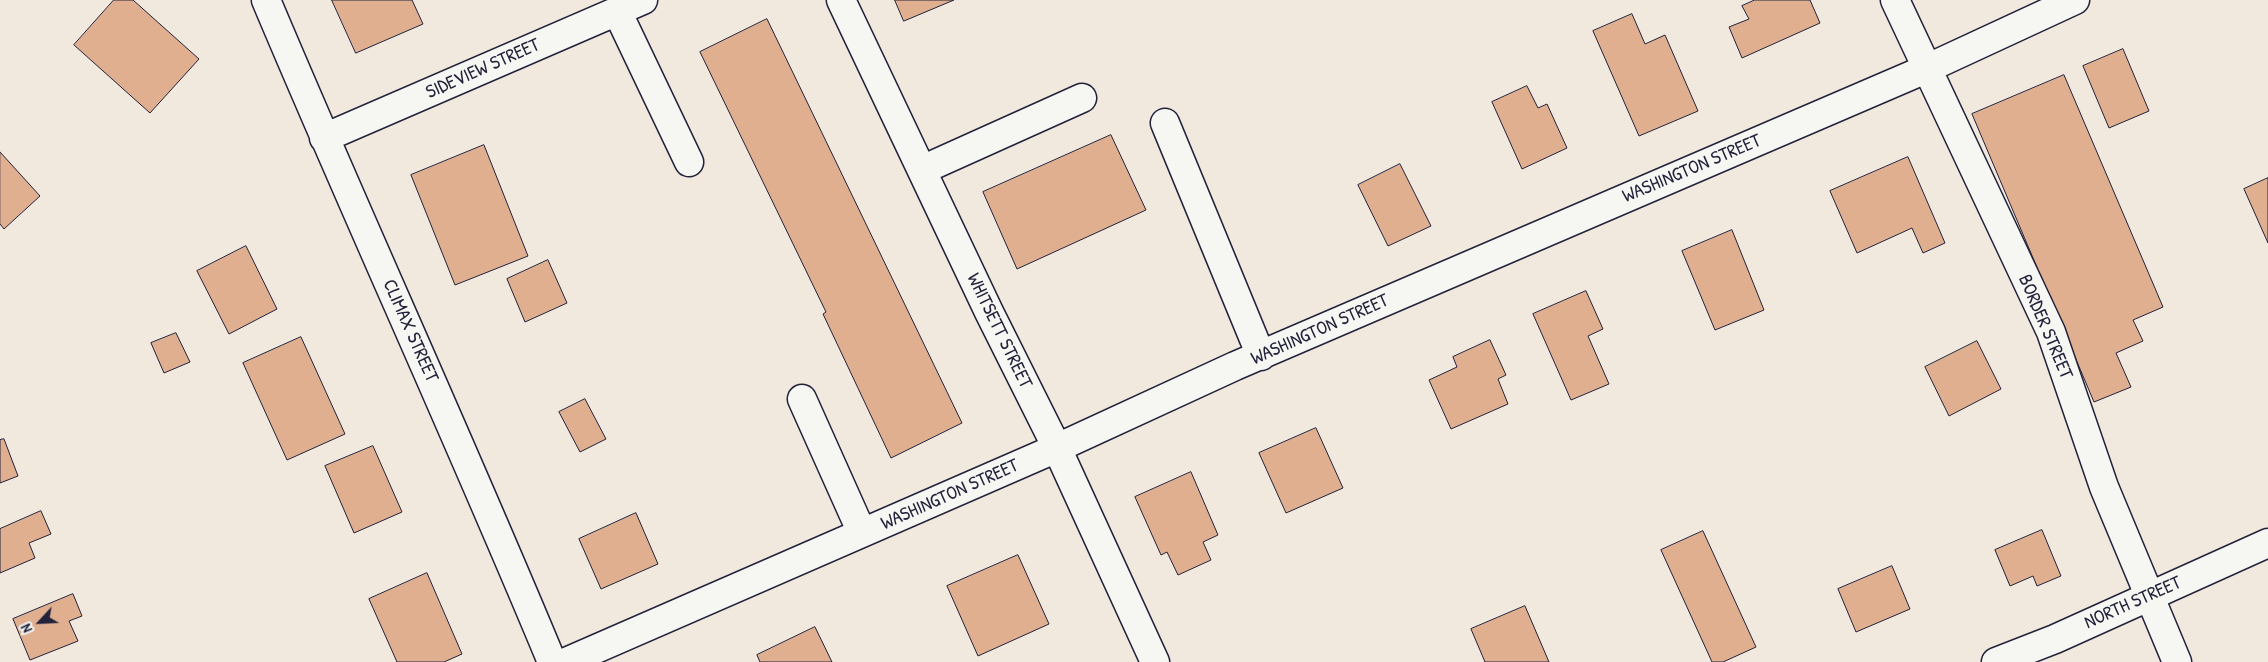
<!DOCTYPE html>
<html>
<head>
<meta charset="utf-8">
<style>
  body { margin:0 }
  #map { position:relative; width:2268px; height:662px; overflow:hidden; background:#f1e8de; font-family:"Patrick Hand",sans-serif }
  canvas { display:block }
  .north { position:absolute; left:15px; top:597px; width:50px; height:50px; -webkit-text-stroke:4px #f6f6f2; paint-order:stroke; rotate:245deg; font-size:14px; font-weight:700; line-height:20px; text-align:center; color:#22223b }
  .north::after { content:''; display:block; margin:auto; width:18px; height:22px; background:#22223b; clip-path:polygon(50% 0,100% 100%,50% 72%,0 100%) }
</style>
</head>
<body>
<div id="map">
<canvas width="2268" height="662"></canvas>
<div class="north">N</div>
</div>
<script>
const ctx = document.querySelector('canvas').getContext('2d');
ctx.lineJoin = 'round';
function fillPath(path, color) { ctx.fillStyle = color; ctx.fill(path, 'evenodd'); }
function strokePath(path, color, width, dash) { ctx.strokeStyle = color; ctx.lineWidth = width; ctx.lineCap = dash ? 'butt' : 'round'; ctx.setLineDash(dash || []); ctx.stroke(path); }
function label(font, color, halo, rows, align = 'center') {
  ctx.font = font + ' "Patrick Hand",sans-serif'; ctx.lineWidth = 5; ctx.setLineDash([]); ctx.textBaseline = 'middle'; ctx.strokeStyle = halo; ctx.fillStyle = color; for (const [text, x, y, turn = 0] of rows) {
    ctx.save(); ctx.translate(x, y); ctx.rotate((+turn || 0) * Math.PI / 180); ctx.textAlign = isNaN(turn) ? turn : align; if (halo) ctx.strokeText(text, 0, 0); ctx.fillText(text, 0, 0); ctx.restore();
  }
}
const building = new Path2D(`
  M114,0H133L199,59L150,113L74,45Z
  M332,0H412L423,24L356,53Z
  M895,0H954L904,21Z
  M1755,0H1810L1820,23L1742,58L1729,27L1749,19L1742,6Z
  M1632,14L1645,44L1665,35L1698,111L1639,136L1593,31Z
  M767,19L962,423L891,458L823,314L826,312L700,52Z
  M2123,49L2149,111L2109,128L2083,66Z
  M2064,75L2163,307L2133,320L2143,341L2116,353L2131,387L2094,402L1972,114Z
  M1527,86L1538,108L1547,104L1567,148L1522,169L1492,102Z
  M1111,135L1146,210L1017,269L983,192Z
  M484,145L528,256L455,285L411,175Z
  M0,152L40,196L4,229L0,224Z
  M1908,157L1945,243L1923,253L1912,228L1857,253L1830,191Z
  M1400,164L1431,226L1388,246L1358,185Z
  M2268,178V243L2244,189Z
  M1732,230L1764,310L1715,330L1682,251Z
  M246,246L277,309L229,334L197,271Z
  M548,260L567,303L525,322L507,279Z
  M1586,291L1603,329L1588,336L1609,384L1571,400L1533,314Z
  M176,333L190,362L164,373L151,343Z
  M301,337L345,434L287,460L243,363Z
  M1490,340L1506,375L1498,379L1508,404L1451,429L1429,380L1457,367L1453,357Z
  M1977,341L2001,389L1949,416L1925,367Z
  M585,399L606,439L580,452L559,412Z
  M1316,428L1343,488L1286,513L1259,453Z
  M4,439L18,476L0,483V440Z
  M373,446L402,512L354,533L325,466Z
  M1191,472L1218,535L1203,542L1211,560L1178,575L1167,552L1161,555L1135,497Z
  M41,511L51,534L29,543L35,558L0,573V529Z
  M636,513L658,564L601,589L579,539Z
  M2042,530L2061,576L2037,586L2033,576L2010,586L1995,550Z
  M1703,531L1756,647L1723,662H1712L1661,550Z
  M1018,555L1049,624L978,656L947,586Z
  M1892,566L1910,609L1856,632L1838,589Z
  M427,573L462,654L444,662H397L369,599Z
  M73,594L82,616L69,621L78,641L30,660L13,619Z
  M1525,606L1549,662H1485L1471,629Z
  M815,627L832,662H760L757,655Z`);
fillPath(building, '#dfaf90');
strokePath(building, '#22223b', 1);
const minor = new Path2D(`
  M266,0C359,221 460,440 552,662
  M841,0L989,312L1057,448L1155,662
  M1895,0L2051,332L2104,487L2177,662
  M617,11L689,162
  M1165,123L1261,356
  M324,138L643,0
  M922,170L1082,98
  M802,399L862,533
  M566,662L1057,448L1235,366L1926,69L2075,0
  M1996,662L2055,639L2268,543`);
strokePath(minor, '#22223b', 31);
strokePath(minor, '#f6f6f2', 28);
label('19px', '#22223b', '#f6f6f2', [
  ["SIDEVIEW STREET",483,69,-24],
  ["WASHINGTON STREET",1692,169,-23],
  ["BORDER STREET",2045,327,67],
  ["WASHINGTON STREET",1320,330,-24],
  ["CLIMAX STREET",410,331,66],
  ["WHITSETT STREET",999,331,64],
  ["WASHINGTON STREET",950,495,-24],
  ["NORTH STREET",2133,603,-24]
]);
</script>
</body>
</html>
